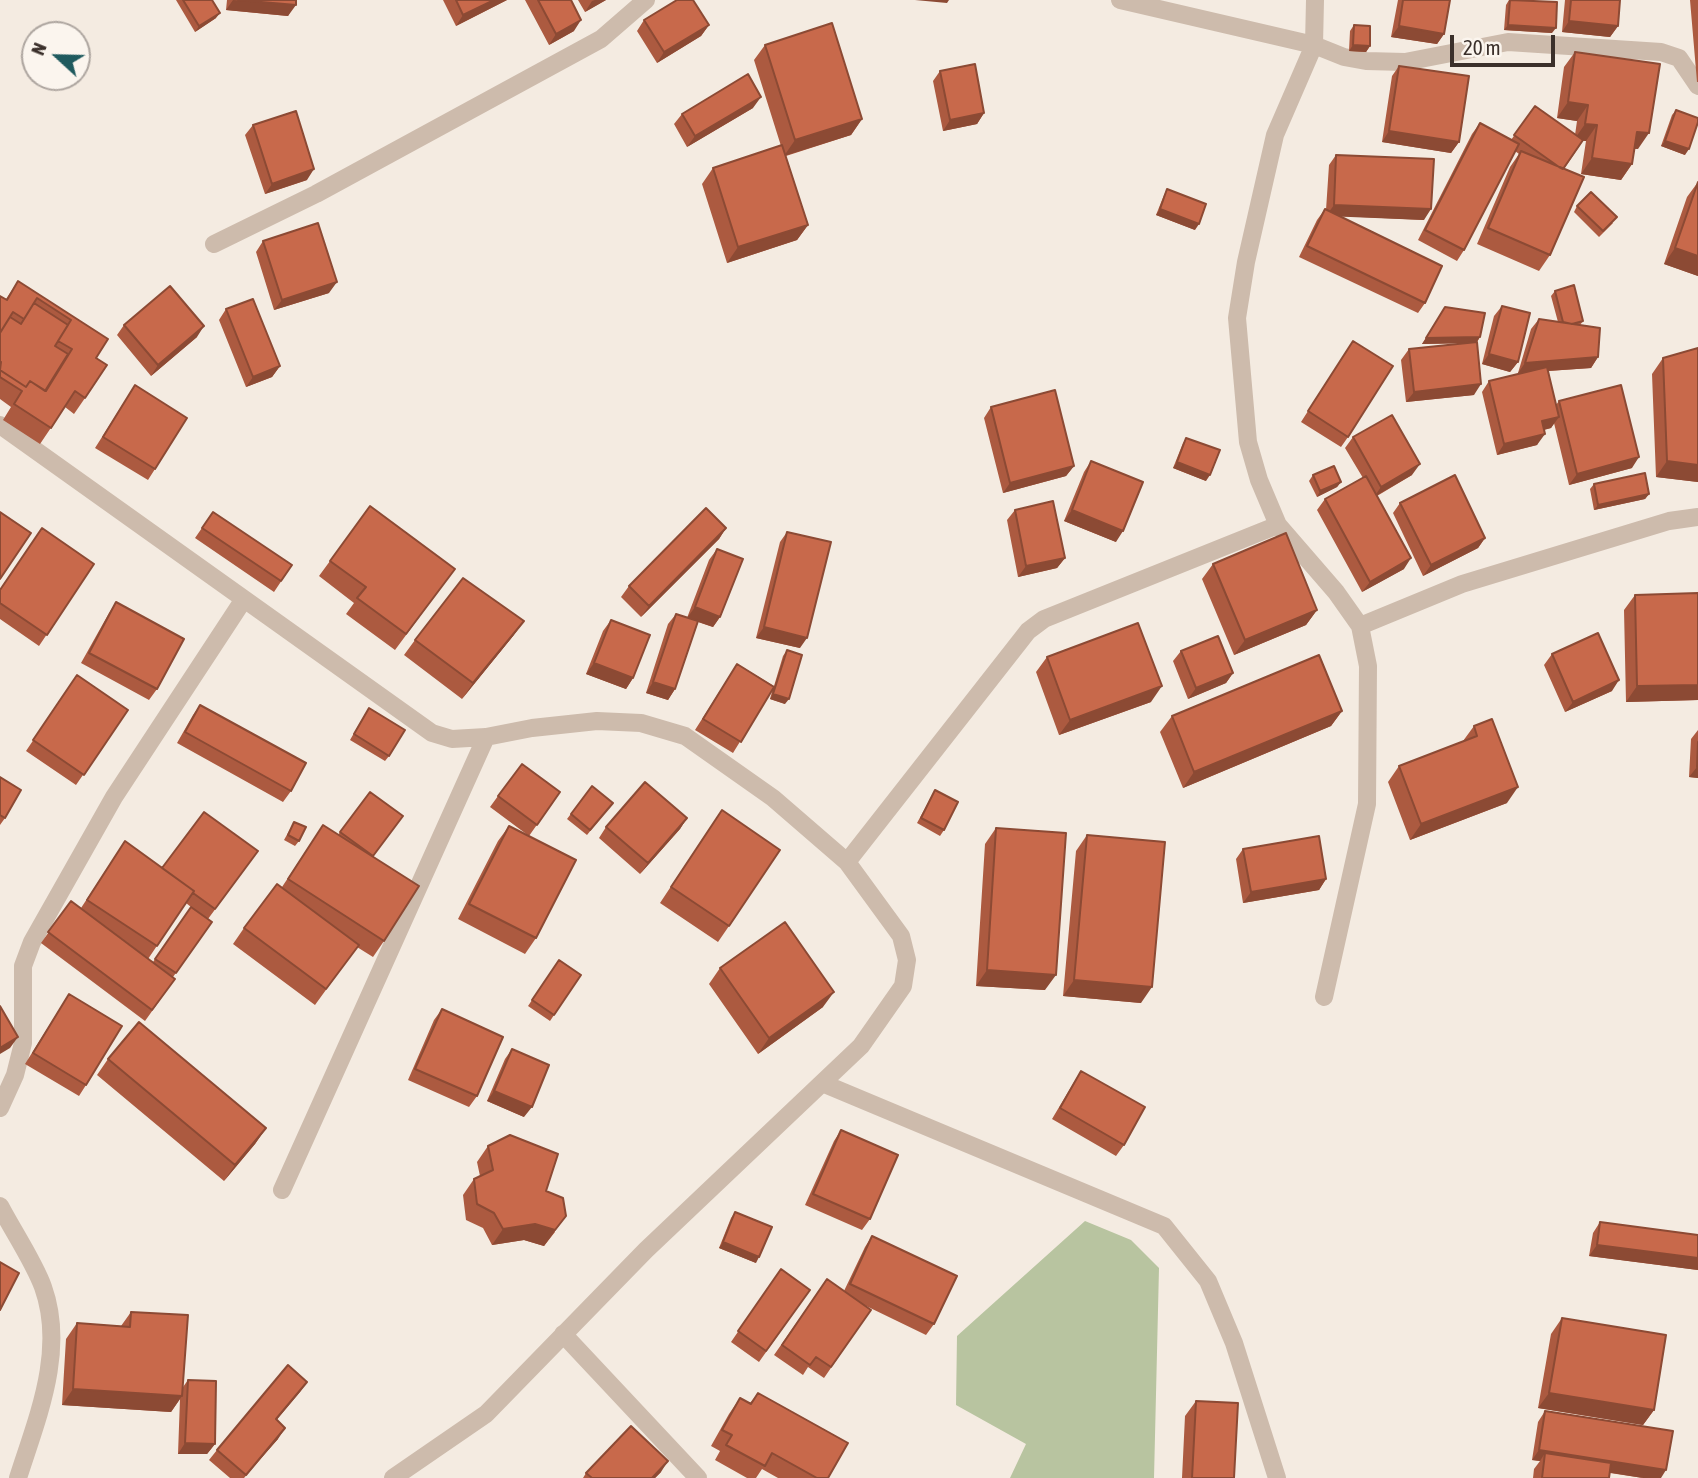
<!DOCTYPE html>
<html>
<head>
<meta charset="utf-8">
<style>
  body { margin:0 }
  #map { position:relative; width:1698px; height:1478px; overflow:hidden; background:#f4ebe1; font-family:"Asap Condensed",sans-serif }
  canvas { display:block }
  .north { position:absolute; left:21px; top:21px; width:70px; height:70px; box-sizing:border-box; background:#fbf5ee; border:2px solid #aea6a0; border-radius:50%; rotate:292deg; font-size:19px; font-weight:700; line-height:28px; text-align:center; color:#3b302b }
  .north::after { content:''; display:block; margin:auto; width:24px; height:32px; background:#1f5a5e; clip-path:polygon(50% 0,100% 100%,50% 72%,0 100%) }
  .scale { position:absolute; left:1450px; top:35px; width:105px; height:32px; box-sizing:border-box; border:4px solid #3b302b; border-top:0; padding-left:9px; font-size:21px; line-height:24px; white-space:nowrap; color:#3b302b; -webkit-text-stroke:5px #fbf5ee; paint-order:stroke }
</style>
</head>
<body>
<div id="map">
<canvas width="1698" height="1478"></canvas>
<div class="north">N</div>
<div class="scale">20 m</div>
</div>
<script>
const ctx = document.querySelector('canvas').getContext('2d');
ctx.lineJoin = 'round';
function fillPath(path, color) { ctx.fillStyle = color; ctx.fill(path, 'evenodd'); }
function strokePath(path, color, width, dash) { ctx.strokeStyle = color; ctx.lineWidth = width; ctx.lineCap = dash ? 'butt' : 'round'; ctx.setLineDash(dash || []); ctx.stroke(path); }
fillPath(new Path2D(`
  M1085,1221L1131,1240L1159,1268L1154,1478H1010L1026,1444L956,1405L957,1336Z`), '#b8c4a0');
strokePath(new Path2D(`
  M1120,0L1314,45L1344,57L1366,61L1405,62L1508,42L1661,52L1679,58L1698,86
  M1315,0L1314,45L1275,135L1246,262L1237,318L1248,442L1259,480L1278,525L1336,592L1360,626L1368,666L1367,804L1324,997
  M214,244L316,194L601,39L646,0
  M0,425L432,733L452,739L486,737L532,728L597,721L641,723L685,736L773,798L847,862L901,936L907,960L903,986L861,1046L646,1250L486,1414L393,1478
  M1360,626L1462,584L1669,521L1698,517
  M847,862L1028,631L1044,619L1278,525
  M822,1083L1164,1226L1208,1281L1234,1343L1277,1478
  M0,1108L15,1075L23,1043V966L32,942L114,797L244,599
  M282,1190L486,737
  M0,1206C13,1231 34,1262 43,1287C66,1351 37,1418 18,1478
  M563,1334L698,1478`), '#cdbbac', 18);
fillPath(new Path2D(`
  M176,0H212L216,18L195,32Z
  M227,0H296L288,16L226,10Z
  M443,0H507L456,26Z
  M525,0H571L574,31L549,45Z
  M578,0H606L585,12Z
  M1398,0H1450L1444,34L1437,44L1391,37Z
  M1509,0H1522L1552,33L1504,30L1506,5Z
  M1565,0H1620L1618,26L1610,37L1562,32Z
  M1690,0H1698V82H1697Z
  M644,20L709,25L701,36L657,63L637,31Z
  M1354,25L1370,46L1366,52L1349,51L1350,31Z
  M765,45L862,119L851,135L786,156L808,225L797,240L727,263L702,184L713,168L781,146L754,60Z
  M1575,52L1638,149H1634L1632,164L1621,180L1581,174L1586,141H1583L1564,169L1550,255L1539,271L1477,244L1510,167L1519,154L1515,151L1464,250L1457,261L1418,240L1472,134L1480,123L1511,140L1535,106L1575,135L1577,121L1557,118L1564,67Z
  M1399,66L1459,142L1451,153L1382,142L1392,76Z
  M940,71L984,113L977,124L943,131L933,81Z
  M753,108L687,147L674,124L682,114Z
  M1676,110L1685,155L1661,146L1672,115Z
  M253,125L307,180L265,194L245,135Z
  M1336,155L1424,220L1339,216L1425,303L1418,313L1299,257L1317,220L1325,209L1326,210L1329,165Z
  M1698,182V276L1664,264L1687,197Z
  M1167,189L1195,230L1156,215L1164,195Z
  M1577,206L1613,223L1599,237L1574,212Z
  M263,241L329,293L274,310L256,252Z
  M18,281L108,339L96,358L85,398L74,414L65,407L40,444L3,420L11,407L0,399V296L6,299Z
  M1555,291L1583,321L1580,325L1598,357L1591,368L1548,371L1556,405L1559,401L1632,468L1569,485L1554,423L1551,428L1544,430L1537,445L1497,455L1482,392L1489,381L1522,373H1518L1531,329L1539,319L1558,322L1551,296Z
  M1502,306L1518,362L1510,372L1482,364L1494,316Z
  M226,309L280,366L272,377L246,387L219,320Z
  M1442,312L1480,337L1477,342L1474,395L1406,402L1401,360L1409,349L1466,343L1422,344Z
  M124,325L197,337L151,376L117,335Z
  M1353,341L1348,437L1341,447L1301,422Z
  M1698,348V482L1656,477L1652,374L1663,358Z
  M135,385L155,469L148,480L95,448Z
  M991,407L1074,466L1066,476L1003,493L984,418Z
  M1353,437L1412,475L1377,496L1404,569L1362,592L1317,510L1325,499L1363,478L1345,448Z
  M1186,438L1206,481L1173,468L1183,443Z
  M1091,461L1116,542L1064,521L1084,472Z
  M1313,475L1341,482L1337,487L1317,497L1309,481Z
  M1594,484L1649,494L1645,499L1594,510L1590,489Z
  M1400,503L1485,538L1478,548L1423,576L1393,513Z
  M1015,510L1065,558L1057,568L1018,577L1007,520Z
  M213,512L292,565L274,592L195,538Z
  M726,528L719,539L641,617L621,597L629,586Z
  M787,532L800,648L756,638L780,542Z
  M717,549L720,617L713,627L698,622L675,689L668,700L646,693L668,624L676,614L687,618L709,560Z
  M330,561L455,569L395,650L346,614L354,603L319,576Z
  M94,564L39,646L0,619V589Z
  M1213,564L1317,610L1306,625L1234,655L1202,579Z
  M1635,595L1698,700L1626,702L1624,610Z
  M116,602L157,689L149,700L81,663L109,613Z
  M611,620L633,678L626,689L586,674L603,631Z
  M524,621L513,636L462,699L404,655L415,640Z
  M787,650L785,704L770,699L773,688L733,753L695,730L737,664L774,686L783,656Z
  M1181,651L1233,673L1226,683L1188,699L1173,661Z
  M1552,654L1612,691L1565,712L1544,665Z
  M1047,657L1151,702L1059,735L1036,672Z
  M77,675L128,710L76,785L26,751Z
  M200,705L291,791L283,802L177,743L193,715Z
  M1342,711L1331,726L1183,788L1160,732L1172,716Z
  M365,714L389,756L385,761L350,740Z
  M1474,726L1507,803L1410,840L1388,782L1399,766L1463,741Z
  M1698,730V778L1689,777L1691,739Z
  M0,777L5,818L0,825Z
  M592,786L613,803L587,835L567,819Z
  M935,790L944,830L940,836L917,823Z
  M370,792L373,857L384,941L373,957L357,947L315,1005L233,944L244,928L282,887L323,825L338,835Z
  M560,792L529,836L490,807L498,796Z
  M687,818L680,829L640,874L599,838L606,827Z
  M294,822L299,841L295,846L284,840Z
  M509,826L536,938L525,954L458,919L498,841Z
  M711,826L729,926L718,942L660,903Z
  M996,828L1045,990L976,986L985,844Z
  M1087,835L1141,1003L1063,996L1076,851Z
  M125,841L162,868L258,851L208,919L212,922L173,977L175,979L145,1021L41,943L71,901L81,908ZM186,903L191,907L153,962L148,959Z
  M1243,849L1326,879L1319,890L1243,903L1236,859Z
  M559,960L581,975L550,1021L528,1006Z
  M720,968L823,1007L758,1054L709,984Z
  M69,994L86,1085L79,1096L25,1064Z
  M442,1009L477,1096L469,1107L408,1080L434,1020Z
  M512,1049L524,1117L487,1101L505,1059Z
  M108,1059L266,1128L255,1144L224,1181L97,1075Z
  M1081,1071L1124,1145L1116,1156L1052,1119L1074,1082Z
  M841,1130L870,1219L862,1230L805,1205L834,1141Z
  M488,1146L546,1191L555,1232L544,1246L524,1240L492,1245L483,1228L466,1220L463,1195L474,1179L480,1176L477,1162Z
  M735,1212L756,1263L719,1248L731,1218Z
  M1600,1222L1698,1235V1270L1589,1256L1593,1233Z
  M872,1236L934,1324L926,1335L862,1304L871,1310L824,1378L808,1367L803,1375L774,1355L827,1279L844,1291L865,1247Z
  M781,1269L810,1290L759,1362L731,1342Z
  M131,1312L183,1387L188,1380L215,1444L207,1454H178L180,1399L171,1412L62,1405L66,1339L77,1323L121,1326Z
  M1562,1318L1654,1410L1643,1425L1538,1408L1551,1334Z
  M307,1382L276,1420L278,1439L244,1478H230L209,1460L217,1450Z
  M758,1393L828,1478H778L762,1469L756,1478H747L715,1460L720,1451L711,1446L729,1414L740,1398L750,1403Z
  M1196,1401L1234,1478H1182L1185,1416Z
  M1545,1411L1643,1478L1610,1473L1609,1478H1533L1534,1469L1540,1461L1532,1460L1538,1422Z
  M661,1472L655,1478H583L586,1473Z`), '#ac5a40');
fillPath(new Path2D(`
  M233,0L296,5L288,16L226,10Z
  M494,0H507L456,26L463,15Z
  M595,0H606L585,12L592,1Z
  M915,0H949L947,3Z
  M220,13L216,18L195,32L199,26Z
  M581,20L574,31L549,45L556,34Z
  M1569,21L1618,26L1610,37L1562,32Z
  M709,25L701,36L657,63L664,52Z
  M1508,25L1556,28L1552,33L1504,30Z
  M1399,26L1444,34L1437,44L1391,37Z
  M1353,45L1370,46L1366,52L1349,51Z
  M761,97L753,108L687,147L695,136Z
  M1568,102L1588,105L1577,121L1557,118Z
  M984,113L977,124L943,131L950,120Z
  M862,119L851,135L784,156L795,140Z
  M1585,124L1597,125L1586,141L1574,140Z
  M1389,131L1459,142L1451,153L1382,142Z
  M1637,132L1649,133L1638,149L1626,147Z
  M1665,141L1689,149L1685,155L1661,146Z
  M1592,158L1632,164L1621,180L1581,174Z
  M314,169L307,180L265,194L272,184Z
  M1334,205L1431,209L1424,220L1326,216Z
  M1160,209L1199,224L1195,230L1156,215Z
  M808,225L797,240L727,263L738,247Z
  M1675,248L1698,256V276L1664,264Z
  M337,282L329,293L274,310L282,300Z
  M204,326L197,337L151,376L158,365Z
  M1480,337L1476,343L1422,344L1426,338Z
  M1489,354L1518,362L1510,372L1482,364Z
  M1598,357L1591,368L1518,373L1525,363Z
  M280,366L272,377L246,387L253,377Z
  M1481,384L1474,395L1406,402L1414,392Z
  M1559,417L1551,428L1534,432L1542,421Z
  M1545,434L1537,445L1497,455L1504,444Z
  M1639,457L1632,468L1569,485L1577,474Z
  M1667,461L1698,465V482L1656,477Z
  M1177,462L1210,475L1206,481L1173,468Z
  M1420,464L1412,475L1374,497L1381,487Z
  M1074,466L1066,476L1003,493L1010,483Z
  M1341,482L1337,487L1317,497L1320,491Z
  M1649,494L1645,499L1594,510L1598,505Z
  M1072,510L1123,531L1116,542L1064,521Z
  M726,528L719,539L641,617L649,606Z
  M1485,538L1478,548L1423,576L1431,565Z
  M1065,558L1057,568L1018,577L1026,566Z
  M1411,558L1404,569L1362,592L1370,582Z
  M695,607L720,617L713,627L687,618Z
  M1317,610L1306,625L1234,655L1245,640Z
  M524,621L513,636L462,699L473,683Z
  M764,627L807,638L800,648L756,638Z
  M594,663L633,678L626,689L586,674Z
  M1233,673L1226,683L1188,699L1196,688Z
  M1619,680L1612,691L1565,712L1573,702Z
  M653,682L675,689L668,700L646,693Z
  M1698,685V700L1626,702L1637,686Z
  M1162,686L1151,702L1059,735L1070,720Z
  M773,694L789,699L785,704L770,699Z
  M1342,711L1331,726L1183,788L1194,772Z
  M1697,767H1698V778L1689,777Z
  M1518,787L1507,803L1410,840L1421,824Z
  M687,818L680,829L640,874L648,863Z
  M1326,879L1319,890L1243,903L1251,892Z
  M987,970L1056,975L1045,990L976,986Z
  M1074,980L1152,987L1141,1003L1063,996Z
  M834,992L823,1007L758,1054L769,1038Z
  M18,1037L10,1048L0,1054V1048Z
  M494,1091L532,1107L524,1117L487,1101Z
  M266,1128L255,1144L224,1181L235,1165Z
  M566,1216L544,1246L524,1240L492,1245L503,1229Z
  M723,1242L759,1257L756,1263L719,1248Z
  M1597,1245L1698,1258V1270L1589,1256Z
  M307,1382L300,1392L268,1430L276,1419Z
  M73,1389L182,1396L171,1412L62,1405Z
  M1549,1393L1654,1410L1643,1425L1538,1408Z
  M285,1428L278,1439L243,1478L246,1475Z
  M185,1443L215,1444L207,1454H178Z
  M1539,1450L1666,1470L1661,1478H1643L1544,1462L1545,1453L1540,1461L1532,1460Z
  M668,1461L661,1472L655,1478H652Z`), '#8c4a34');
const building = new Path2D(`
  M183,0H212L220,13L199,26Z
  M238,0H296V5Z
  M456,0H494L463,15Z
  M538,0H571L581,20L556,34Z
  M677,0H693L709,25L664,52L644,20Z
  M1403,0H1450L1444,34L1399,26Z
  M1510,0L1557,2L1556,28L1508,25Z
  M1571,0H1620L1618,26L1569,21Z
  M832,23L862,119L795,140L765,45Z
  M1354,25L1370,26V46L1353,45Z
  M1575,52L1660,64L1649,133L1637,132L1632,164L1592,158L1597,125L1585,124L1588,105L1568,102Z
  M975,64L984,113L950,120L940,71Z
  M1399,66L1469,76L1459,142L1389,131Z
  M748,74L761,97L695,136L682,114Z
  M1535,106L1583,140L1563,169L1559,167L1514,135Z
  M1676,110L1698,118V122L1689,149L1665,141Z
  M296,111L314,169L272,184L253,125Z
  M1480,123L1519,144L1464,250L1425,230Z
  M782,145L808,225L738,247L713,168Z
  M1521,151L1584,177L1550,255L1488,228Z
  M1336,155L1434,159L1431,209L1334,205Z
  M1698,182V256L1675,248Z
  M1167,189L1206,204L1199,224L1160,209Z
  M1591,192L1617,217L1603,231L1577,206Z
  M1325,209L1442,266L1425,303L1307,246Z
  M318,223L337,282L282,300L263,241Z
  M18,281L108,339L96,358L107,365L85,398L75,391L51,428L14,404L22,391L0,377V370L26,387L30,381L46,391L72,349L58,341L71,320L37,298L24,319L13,312L0,333V296L7,300Z
  M1574,285L1583,321L1572,324L1563,322L1555,291Z
  M170,286L204,326L158,365L124,325Z
  M253,299L280,366L253,377L226,309Z
  M34,303L68,325L55,346L68,354L45,391L30,381L26,387L0,370L1,362L0,361V333L10,317L21,324Z
  M1502,306L1530,313L1518,362L1489,354Z
  M1445,307L1485,313L1480,337L1426,338Z
  M1539,319L1600,328L1598,357L1525,363Z
  M1353,341L1393,366L1348,437L1308,411Z
  M1477,342L1481,384L1414,392L1409,349Z
  M1698,348V465L1667,461L1663,358Z
  M1547,367L1559,417L1542,421L1545,434L1504,444L1489,381Z
  M135,385L187,418L155,469L103,437Z
  M1621,385L1639,457L1577,474L1559,401Z
  M1055,390L1074,466L1010,483L991,407Z
  M1392,415L1420,464L1381,487L1353,437Z
  M1186,438L1220,450L1210,475L1177,462Z
  M1091,461L1143,482L1123,531L1072,510Z
  M1334,466L1341,482L1320,491L1313,475Z
  M1645,473L1649,494L1598,505L1594,484Z
  M1455,475L1485,538L1431,565L1400,503Z
  M1366,476L1411,558L1370,582L1325,499Z
  M1053,501L1065,558L1026,566L1015,510Z
  M370,506L455,569L406,634L357,598L366,587L330,561Z
  M706,508L726,528L649,606L629,586Z
  M0,512L31,533L0,579Z
  M213,512L292,565L281,581L202,528Z
  M42,528L94,564L47,635L0,603V590Z
  M787,532L831,542L807,638L764,627Z
  M1286,533L1317,610L1245,640L1213,564Z
  M717,549L743,559L720,617L695,607Z
  M463,578L524,621L473,683L415,640Z
  M1698,593V685L1637,686L1635,595Z
  M116,602L184,639L157,689L89,653Z
  M676,614L698,621L675,689L653,682Z
  M611,620L650,635L633,678L594,663Z
  M1138,623L1162,686L1070,720L1047,657Z
  M1598,633L1619,680L1573,702L1552,654Z
  M1218,636L1233,673L1196,688L1181,651Z
  M787,650L802,655L789,699L773,694Z
  M1319,655L1342,711L1194,772L1172,716Z
  M737,664L774,687L741,742L703,719Z
  M77,675L128,710L84,775L33,740Z
  M200,705L306,763L291,791L185,732Z
  M369,708L405,730L389,756L354,734Z
  M1492,719L1518,787L1421,824L1399,766L1477,736L1474,726Z
  M1698,742V767H1697Z
  M522,764L560,792L537,825L498,796Z
  M0,777L21,790L5,818L0,815Z
  M645,782L687,818L648,863L606,827Z
  M592,786L613,803L590,830L571,814Z
  M935,790L958,802L944,830L921,818Z
  M370,792L403,816L373,856L340,832Z
  M722,810L780,850L729,926L671,887Z
  M204,812L258,851L215,909L193,893L194,891L162,868Z
  M294,822L306,827L299,841L288,835Z
  M323,825L419,886L384,941L288,879Z
  M509,826L576,860L536,938L469,904Z
  M996,828L1066,833L1056,975L987,970Z
  M1087,835L1165,842L1152,987L1074,980Z
  M1319,836L1326,879L1251,892L1243,849Z
  M125,841L194,891L157,946L87,900Z
  M277,884L359,945L326,989L244,928Z
  M71,901L175,979L152,1010L48,932Z
  M191,907L212,922L176,973L155,959Z
  M785,922L834,992L769,1038L720,968Z
  M559,960L581,975L554,1015L532,1000Z
  M69,994L122,1026L86,1085L33,1053Z
  M0,1006L18,1037L0,1048Z
  M442,1009L503,1037L477,1096L415,1069Z
  M139,1022L266,1128L235,1165L108,1059Z
  M512,1049L549,1065L532,1107L494,1091Z
  M1081,1071L1145,1107L1124,1145L1060,1108Z
  M841,1130L898,1155L870,1219L813,1194Z
  M510,1135L558,1154L546,1191L563,1198L566,1216L555,1230L535,1224L503,1229L494,1213L477,1204L474,1179L493,1170L488,1146Z
  M735,1212L772,1227L759,1257L723,1242Z
  M1600,1222L1698,1235V1258L1597,1245Z
  M872,1236L957,1276L934,1324L850,1284Z
  M0,1262L19,1273L0,1310Z
  M781,1269L810,1290L766,1351L738,1331Z
  M827,1279L871,1310L831,1367L816,1357L810,1365L782,1345Z
  M131,1312L188,1315L182,1396L73,1389L77,1323L130,1327Z
  M1562,1318L1666,1335L1654,1410L1549,1393Z
  M288,1365L307,1382L276,1419L285,1428L246,1475L217,1450Z
  M188,1380L216,1381L215,1444L185,1443Z
  M758,1393L848,1443L828,1478H817L772,1453L765,1466L726,1445L732,1435L722,1430L740,1398L751,1404Z
  M1196,1401L1238,1403L1234,1478H1192Z
  M1545,1411L1673,1431L1666,1470L1539,1450Z
  M631,1426L668,1461L652,1478H592L586,1473Z
  M1545,1453L1611,1463L1609,1478H1542Z`);
fillPath(building, '#c8694b');
strokePath(building, '#8c4a34', 2);
</script>
</body>
</html>
